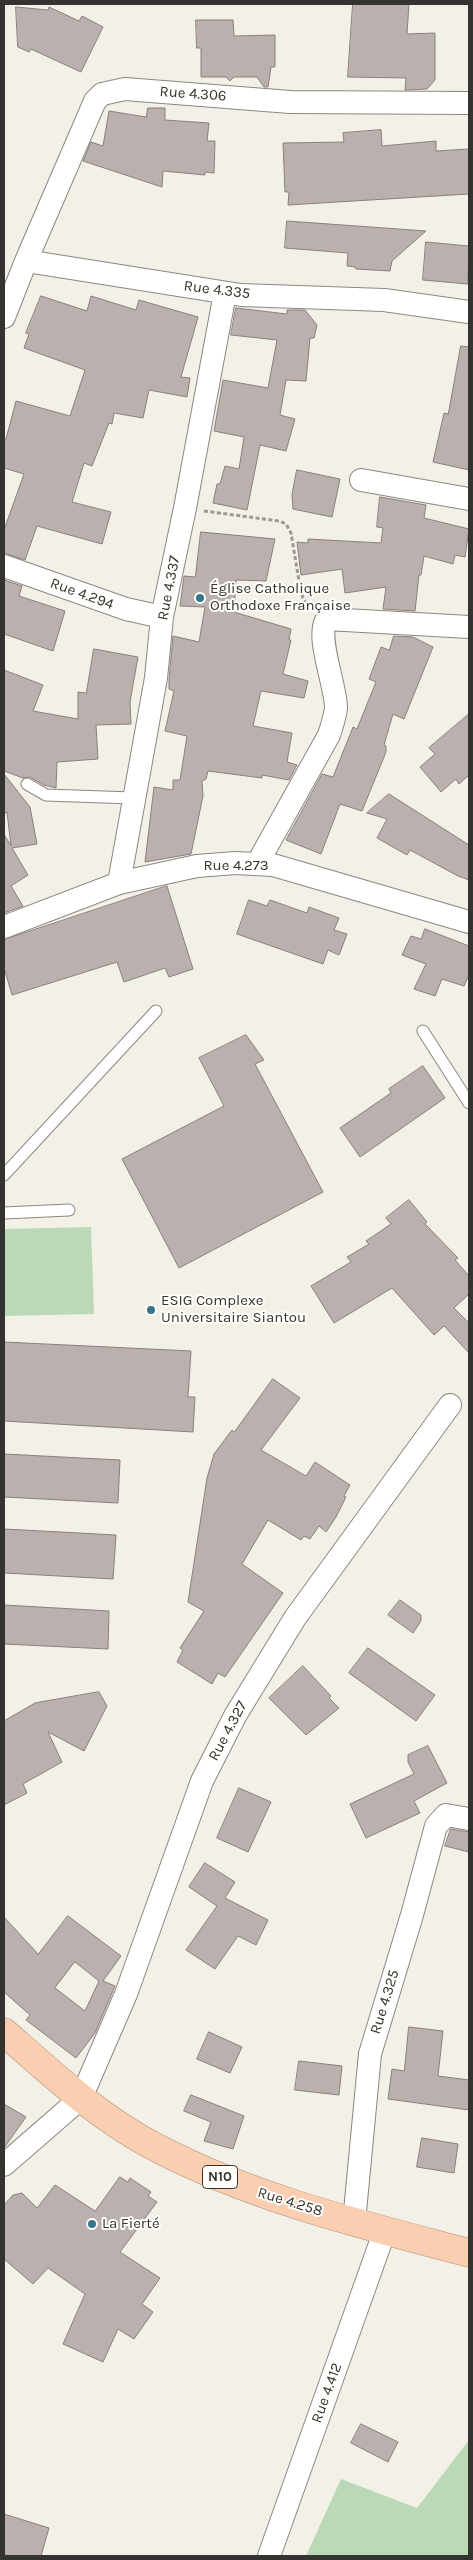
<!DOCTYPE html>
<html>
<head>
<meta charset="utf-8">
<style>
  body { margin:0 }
  #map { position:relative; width:473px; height:2560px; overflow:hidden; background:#f3f0e7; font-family:Karla,sans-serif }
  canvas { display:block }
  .frame { position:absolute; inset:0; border:5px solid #34332f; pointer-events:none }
</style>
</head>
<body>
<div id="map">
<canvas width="473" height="2560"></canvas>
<div class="frame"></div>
</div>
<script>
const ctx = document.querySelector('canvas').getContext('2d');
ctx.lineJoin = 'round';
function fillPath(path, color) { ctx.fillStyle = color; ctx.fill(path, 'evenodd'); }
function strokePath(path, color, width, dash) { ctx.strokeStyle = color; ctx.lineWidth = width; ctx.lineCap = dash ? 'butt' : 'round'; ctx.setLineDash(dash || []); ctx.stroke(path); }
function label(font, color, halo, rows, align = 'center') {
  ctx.font = font + ' Karla,sans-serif'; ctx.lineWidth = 4; ctx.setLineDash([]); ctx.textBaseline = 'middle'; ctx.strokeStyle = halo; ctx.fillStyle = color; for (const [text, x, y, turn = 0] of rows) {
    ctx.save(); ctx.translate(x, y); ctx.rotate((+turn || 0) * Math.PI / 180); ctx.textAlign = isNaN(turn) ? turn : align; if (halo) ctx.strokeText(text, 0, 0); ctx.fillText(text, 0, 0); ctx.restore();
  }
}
fillPath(new Path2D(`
  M91,1227L94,1314L4,1316V1229Z
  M469,2440V2556H306L341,2479L417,2508Z`), '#bbd9b6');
const building = new Path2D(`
  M353,4H409L407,34L435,33V80L427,89L405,90L406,78L348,77Z
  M16,7L48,10L49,7L79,21L82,16L103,27L81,72L31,49L29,52L18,47Z
  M196,20H233L234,36L275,35V67H271L268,87H264L257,77H234L230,81L226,77H201V48H197Z
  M148,108H165V120L209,123L207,141H215L214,173L205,172V175L163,171L162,187L83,161L91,142L103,146L109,111L146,117Z
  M381,130L382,146L436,141V151L469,149V194L288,205L289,192H285L283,143L344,142L343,133Z
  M287,221L426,231L392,261L390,271L356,269L355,267L347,266L348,253L285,248Z
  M426,242L469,246L468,284L423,280Z
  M41,296L87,311L91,296L136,310L139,300L198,317L181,377L190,378L187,397L149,390L143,418L114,413L112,424L109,423L92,466L84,463L72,502L111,512L102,544L37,526L25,560L4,553V530L24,474L4,468V439H6L16,401L70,416L85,370L24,348L29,334L26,333Z
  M236,308L287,314V310H305L317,325L314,338H310L306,381L286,380L280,415L295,419L286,451L260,445L247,510L213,503L217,484H220L225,466L239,469L244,437L214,431L223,380L268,388L277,340L231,335Z
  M461,346L469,347V470L433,462L444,413L448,414Z
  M297,470L340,479L332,517L293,509L292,495Z
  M380,497L426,505L424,518L469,529L465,557L455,555L453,564L424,556L421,575H419L415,611L383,609L386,587L345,593L342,569L301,575L297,542L308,543V539L381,543L383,528L377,527Z
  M201,532L275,539L266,581L236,580L234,612L291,629L289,640H291L283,674L308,681L304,698L261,691L253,726L292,733L287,762L297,765L289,780L262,775V778L208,771L206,779L202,781L203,796L191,854L145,862L154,787L173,790V780H180L187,736L165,731L174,691L169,689V679L173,636L199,642L205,607L180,606L184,576L195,577Z
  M4,580L22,586L19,596L65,611L53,651L4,634Z
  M394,636L413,637L433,647L404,719L393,714L384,745L386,746V752L362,811L340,804L321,854L286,840L322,774L333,777L353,727L357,729L376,682L369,679L381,647L389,650Z
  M94,649L138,657L130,702L131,724L96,725L98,759L57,762L56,788L44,785L30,777L23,778L4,771V670L43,685L33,711L78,719V692L86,693Z
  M469,714V775L459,784L456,779L441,792L420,767L435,754L429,748Z
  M4,774L30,807L37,844L12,848L28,875L11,886L23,906L4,913V834L11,846L7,812L4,814Z
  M389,794L469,845V880L458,876L410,850L407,855L377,838L387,819L367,813Z
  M167,886L193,969L169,977L165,968L124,982L117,962L12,995L4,968V940Z
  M249,900L267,906L270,900L307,913L309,907L339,918L334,930L347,934L339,955L328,950L323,964L237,934Z
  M425,929L469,946V975L464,986L442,979L435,996L414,989L426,964L402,955L411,936L421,939Z
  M246,1035L264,1060L255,1064L323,1192L179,1268L122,1159L224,1106L199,1058Z
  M423,1066L445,1098L360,1157L340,1128L391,1093L389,1089Z
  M409,1200L427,1222L425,1224L458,1258L455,1260L469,1276V1294L454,1308L469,1323V1353L444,1326L434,1335L392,1288L334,1323L311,1286L351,1262L347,1257L369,1244L366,1241L391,1224L386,1218Z
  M4,1342L191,1351L188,1397H195L193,1432L4,1421Z
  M273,1379L300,1398L261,1450L306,1476L315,1462L350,1485L344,1496L346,1497L336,1517L326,1532L319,1526L310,1539L304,1536L301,1540L268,1520L242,1564L283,1593L225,1677L218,1673L212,1684L177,1662L183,1650L180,1648L204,1611L188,1602L207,1478L214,1454L232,1430L234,1432Z
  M4,1454L120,1460L118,1503L4,1497Z
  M4,1529L116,1535L113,1579L4,1573Z
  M400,1600L421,1615V1621L413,1633L388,1615Z
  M4,1605L109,1611L108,1649L4,1644Z
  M368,1648L435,1695L416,1721L349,1673Z
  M303,1666L331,1696L329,1698L339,1708L306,1735L269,1698Z
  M99,1692L107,1706L84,1751L48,1732L62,1762L23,1784L27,1793L4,1805V1721L35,1703Z
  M428,1746L447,1783L414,1801L420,1813L366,1838L350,1804L414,1774L408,1762V1755Z
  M239,1788L271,1802L248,1852L217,1838Z
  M451,1829L469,1832V1852L445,1846Z
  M205,1863L235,1882L225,1898L268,1920L256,1945L238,1936L215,1969L186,1950L217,1906L189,1887Z
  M68,1916L121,1956L103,1981L115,1986L95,2033L76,2058L26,2020L30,2015L4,1992V1917L38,1954ZM75,1962L99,1981L85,2011L55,1988Z
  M409,2027L443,2031L438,2076L469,2080V2110L388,2099L392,2069L404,2071Z
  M209,2032L242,2047L230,2073L197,2059Z
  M299,2061L342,2066L339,2095L295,2090Z
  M191,2095L244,2116L233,2149L204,2141L211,2122L184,2111Z
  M4,2104L26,2117L4,2148Z
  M422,2138L458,2144L454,2173L417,2167Z
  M120,2177L128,2182L130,2178L151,2192L148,2196L157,2202L120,2252L160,2278L142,2304L153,2312L134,2339L118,2329L103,2362L63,2344L85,2294L48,2268L33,2284L4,2259V2205L13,2195L22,2193L37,2208L55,2185L95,2211Z
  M361,2424L398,2442L388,2462L351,2443Z
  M4,2514L49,2528L41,2556H4Z`);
fillPath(building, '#bab0ad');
strokePath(building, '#897f7d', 1);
const service = new Path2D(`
  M27,784L46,795L133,798
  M423,1031L469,1103
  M4,1175L156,1011
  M4,1213L69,1210`);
const minor = new Path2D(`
  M26,261L95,101L102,94L125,89L290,102L469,103
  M4,317L26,261L241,295L384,300L469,312
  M361,480L469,499
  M4,566L126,609L162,617
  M257,864L329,735C332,726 335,717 336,708C336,685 315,636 327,619L469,627
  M119,883L156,678L162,617L185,508L225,293
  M4,927L119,883L197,866L235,863L273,865L469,922
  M4,2165L81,2098L126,1994L202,1781L235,1716L295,1618L450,1405
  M354,2222L370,2054L412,1915L436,1826L446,1815L469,1819
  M269,2556L385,2230`);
const trunk = new Path2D(`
  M4,2032C52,2074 100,2119 157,2148C255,2199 364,2225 469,2253`);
strokePath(service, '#8b8880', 13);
strokePath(minor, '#8b8880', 24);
strokePath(trunk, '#b39076', 29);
strokePath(new Path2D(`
  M204,511L279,521L286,524L291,533L300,587L303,598L310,608`), '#9b9992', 3, [4, 2.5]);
strokePath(service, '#fff', 11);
strokePath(minor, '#fff', 22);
strokePath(trunk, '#faceb0', 28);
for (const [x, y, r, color] of [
  [200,598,5,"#36758a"],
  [151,1310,5,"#36758a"],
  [92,2224,5,"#36758a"]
]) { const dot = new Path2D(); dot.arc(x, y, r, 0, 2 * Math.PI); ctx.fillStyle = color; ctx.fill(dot); strokePath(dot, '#fffefa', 2); }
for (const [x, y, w] of [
  [220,2177,35]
]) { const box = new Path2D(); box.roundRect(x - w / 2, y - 11.5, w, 23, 4); ctx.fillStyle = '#fffefa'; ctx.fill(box); strokePath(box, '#34332f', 1); }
label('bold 14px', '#34332f', null, [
  ["N10",220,2177]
]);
label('15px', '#34332f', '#fffefa', [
  ["Rue 4.306",193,94,4],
  ["Rue 4.335",217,290,7],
  ["Rue 4.337",169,588,-79],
  ["Rue 4.294",82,594,20],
  ["Rue 4.273",236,866],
  ["Rue 4.327",228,1731,-62],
  ["Rue 4.325",385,2002,-73],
  ["Rue 4.258",290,2202,17],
  ["Rue 4.412",327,2393,-70]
]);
label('15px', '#34332f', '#fffefa', [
  ["Église Catholique",210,589],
  ["Orthodoxe Française",210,606],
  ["ESIG Complexe",161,1301],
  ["Universitaire Siantou",161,1318],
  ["La Fierté",102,2224]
], 'left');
</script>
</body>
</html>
